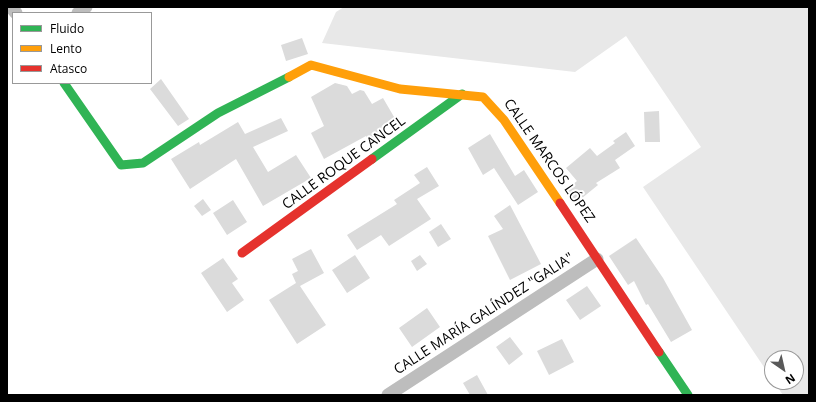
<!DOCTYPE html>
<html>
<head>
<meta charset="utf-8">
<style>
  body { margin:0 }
  #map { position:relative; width:816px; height:402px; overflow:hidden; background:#fff; font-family:"Open Sans",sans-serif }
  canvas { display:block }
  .frame { position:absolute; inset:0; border:8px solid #000; pointer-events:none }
  .legend { position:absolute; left:12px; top:12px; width:140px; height:72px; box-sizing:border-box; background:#fff; border:1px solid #999; margin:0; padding:5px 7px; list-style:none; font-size:12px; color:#000 }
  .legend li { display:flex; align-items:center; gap:8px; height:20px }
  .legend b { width:20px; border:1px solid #999 }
  .north { position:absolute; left:764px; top:350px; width:40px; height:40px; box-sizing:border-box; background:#fff; border:1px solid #999; border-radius:50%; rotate:146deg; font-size:11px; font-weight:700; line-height:16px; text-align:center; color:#000 }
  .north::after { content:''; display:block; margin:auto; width:14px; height:18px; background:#595959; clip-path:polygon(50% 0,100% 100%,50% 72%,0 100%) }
</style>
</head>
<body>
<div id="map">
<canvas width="816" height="402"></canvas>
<div class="frame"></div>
<ul class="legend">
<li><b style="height:5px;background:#30b455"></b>Fluido</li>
<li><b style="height:5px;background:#ff9f0a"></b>Lento</li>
<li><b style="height:5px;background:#e5322d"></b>Atasco</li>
</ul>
<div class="north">N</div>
</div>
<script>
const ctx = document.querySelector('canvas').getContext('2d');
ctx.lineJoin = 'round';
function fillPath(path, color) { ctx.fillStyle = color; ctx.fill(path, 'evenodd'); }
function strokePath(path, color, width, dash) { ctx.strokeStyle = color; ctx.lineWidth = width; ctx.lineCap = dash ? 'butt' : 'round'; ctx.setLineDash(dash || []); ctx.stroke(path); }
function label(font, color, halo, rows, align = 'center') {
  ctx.font = font + ' "Open Sans",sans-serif'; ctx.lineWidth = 4; ctx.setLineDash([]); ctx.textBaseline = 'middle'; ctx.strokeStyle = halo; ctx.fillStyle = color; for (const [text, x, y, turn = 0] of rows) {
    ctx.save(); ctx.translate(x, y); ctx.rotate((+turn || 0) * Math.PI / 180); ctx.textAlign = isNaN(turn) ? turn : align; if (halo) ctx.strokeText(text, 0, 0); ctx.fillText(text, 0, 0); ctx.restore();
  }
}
fillPath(new Path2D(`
  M344,7H807L809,11V395H783L774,382H796V358H772V379L643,187L701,147L626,36L575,72L322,43L336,12Z`), '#e8e8e8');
fillPath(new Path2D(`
  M302,38L308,54L286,61L281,45Z
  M161,79L189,119L178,126L150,89Z
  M335,83L347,86L352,94L360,90L364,91L372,104L383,98L397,122L385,128L388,134L371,145L366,136L324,159L311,133L324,126L311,97Z
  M659,111L660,142H645L644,112Z
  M281,118L288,131L253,147L268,172L296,155L311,178L263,206L236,159L190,189L171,159L199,142L200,145L238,122L245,134Z
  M626,132L635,146L615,160L620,168L596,183L598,185L576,203L566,190L577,181L566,168L590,148L597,156L615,143L613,141Z
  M490,134L515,176L524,170L538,192L518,205L494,168L483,175L468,148Z
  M427,167L439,186L417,199L431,219L389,246L381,235L357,250L347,235L397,204L394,200L420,183L414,175Z
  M203,199L211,210L202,216L194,206Z
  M233,200L247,222L227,235L213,213Z
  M510,205L541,264L510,280L488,236L503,229L494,216Z
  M441,224L451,239L438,247L429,232Z
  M636,238L663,278L692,330L671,342L648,304L646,305L634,281L628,285L609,256Z
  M311,249L324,273L300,286L326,325L297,344L269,300L296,283L292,274L298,271L292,259Z
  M355,255L370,278L347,293L332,270Z
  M420,255L427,264L417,271L411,261Z
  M223,258L238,279L232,283L244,300L227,312L201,273Z
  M587,286L601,306L580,320L566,300Z
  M427,308L440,327L412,347L399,328Z
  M510,337L523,354L509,365L496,347Z
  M562,339L574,362L549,375L537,351Z
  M477,375L488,395H470L463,383Z`), '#dbdbdb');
strokePath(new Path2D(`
  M11,7L16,13
  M78,13L86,7
  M388,395L597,259`), '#bdbdbd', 13);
strokePath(new Path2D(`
  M64,83L121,165L143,163L218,113L289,77
  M372,159L462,94
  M659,352L688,395`), '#30b455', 9);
strokePath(new Path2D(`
  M289,77L311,65L400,89L483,97L504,120L560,203`), '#ff9f0a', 9);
strokePath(new Path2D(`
  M560,203L659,352
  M242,253L372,159`), '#e5322d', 9);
label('14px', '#000', '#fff', [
  ["CALLE MARCOS LÓPEZ",549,161,55],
  ["CALLE ROQUE CANCEL",344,163,-36],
  ["CALLE MARÍA GALÍNDEZ \"GALIA\"",484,314,-33]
]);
</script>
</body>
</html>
